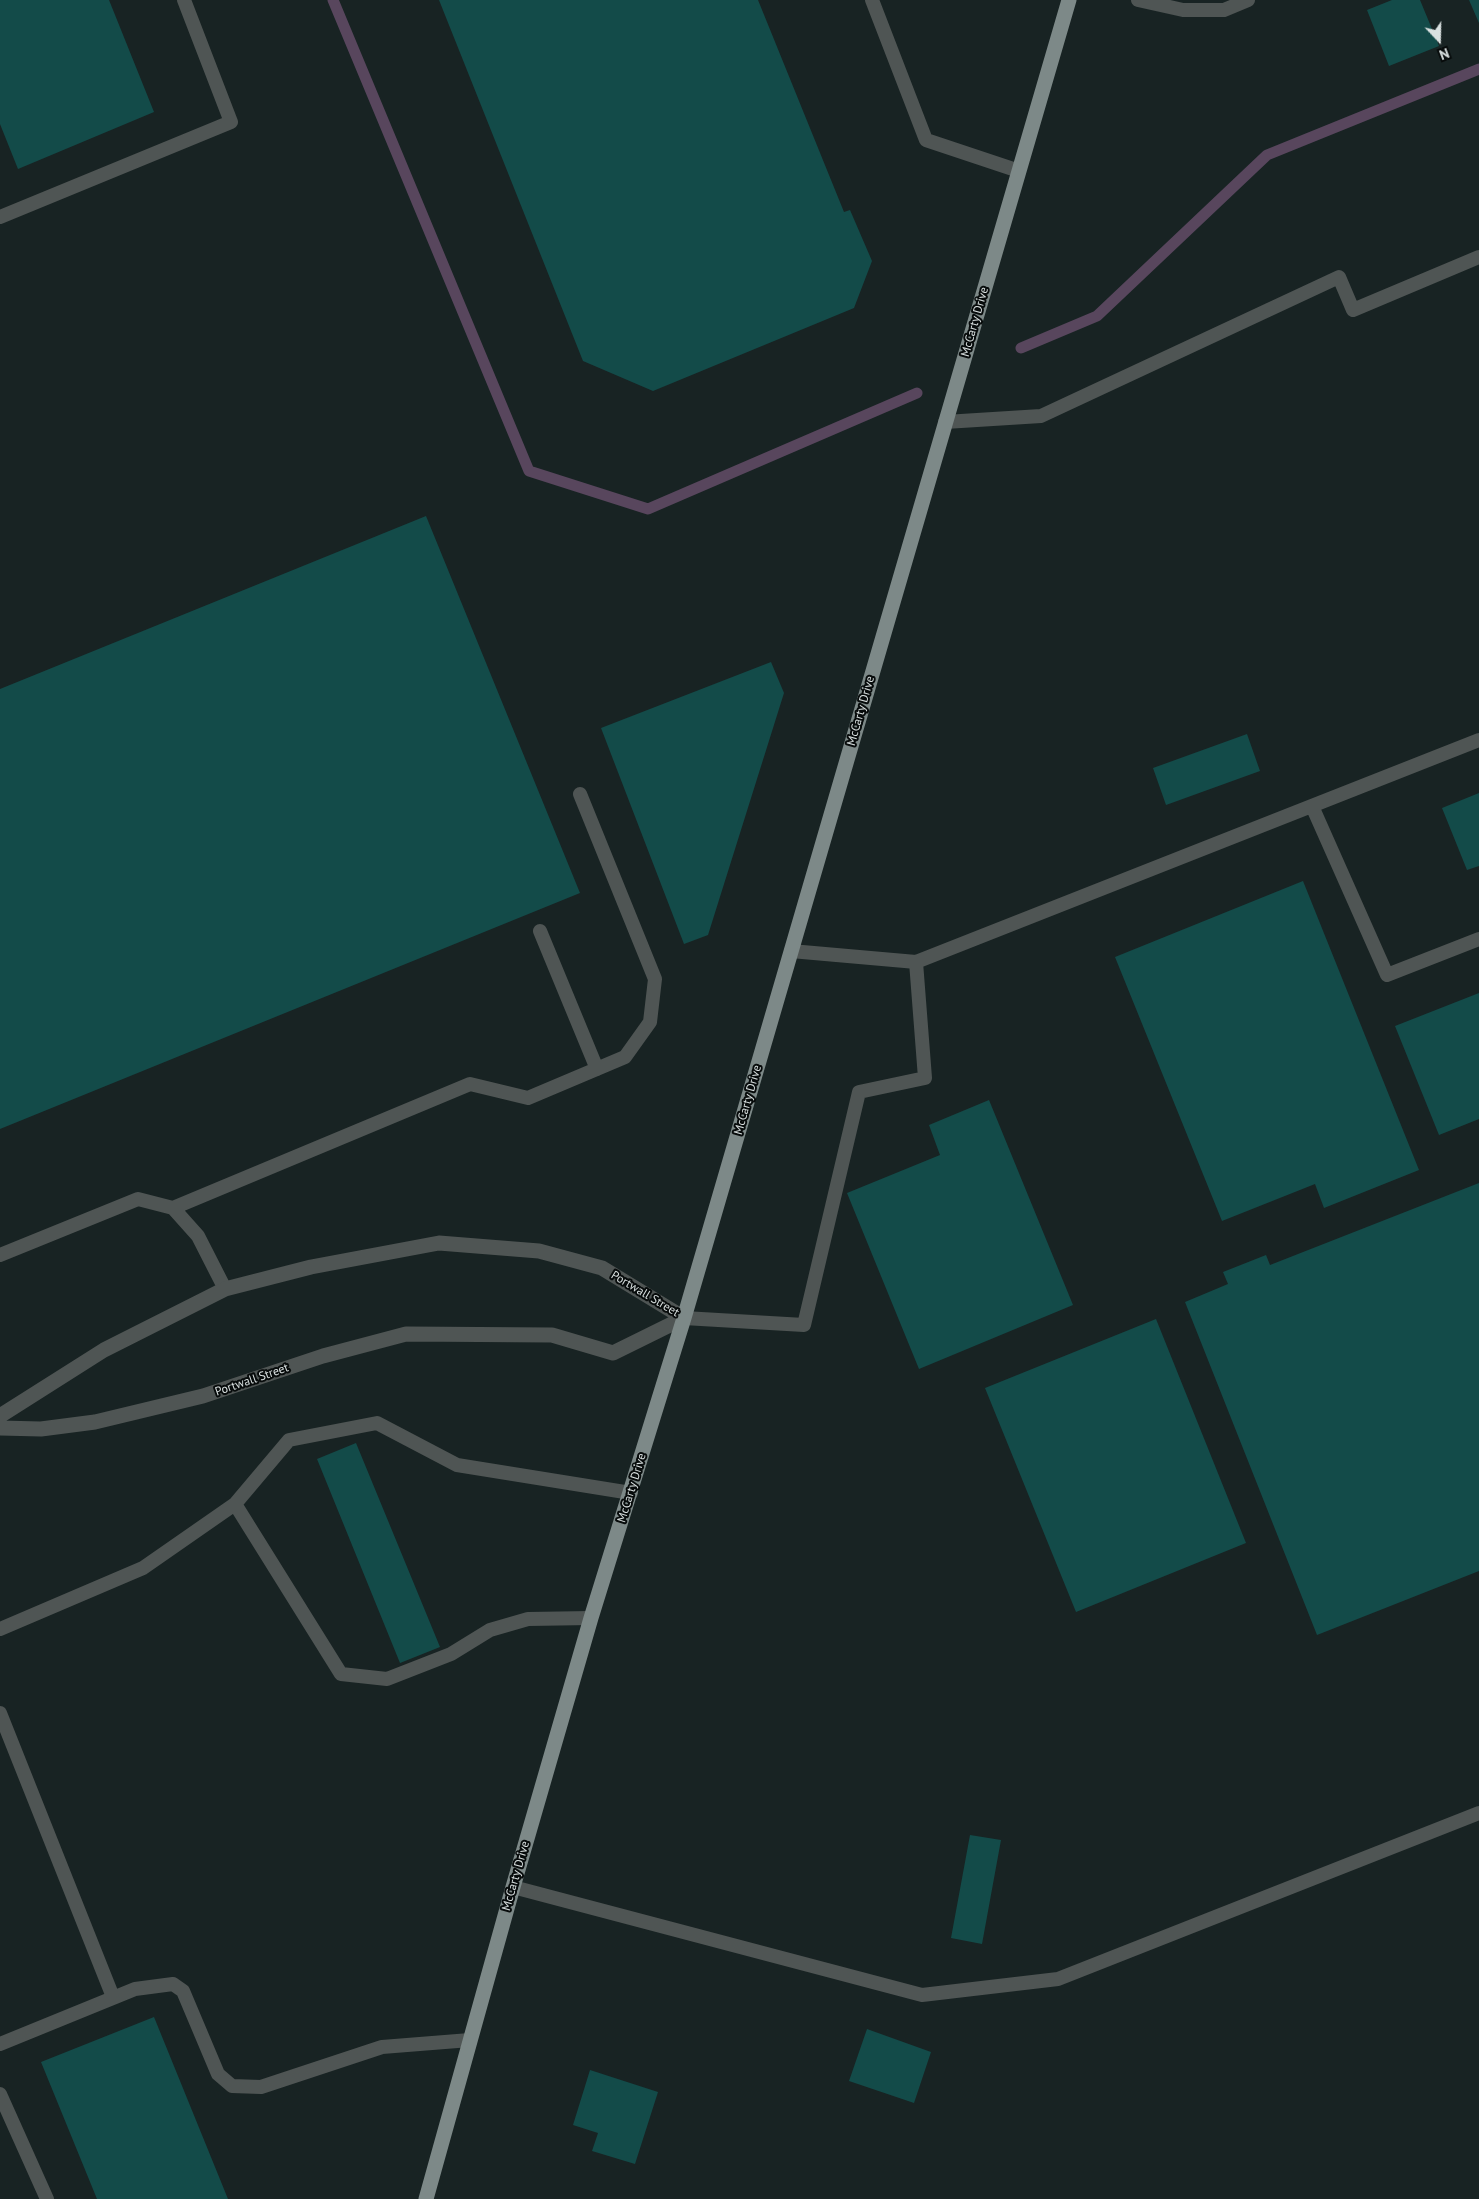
<!DOCTYPE html>
<style>
body{margin:0}
#map{position:relative;width:1479px;height:2199px;overflow:hidden;background:#182323;font-family:"PT Sans",sans-serif}
canvas{display:block}
.north{position:absolute;left:1414px;top:15px;width:50px;height:50px;-webkit-text-stroke:4px #070b0b;paint-order:stroke;rotate:159deg;font-size:14px;font-weight:700;line-height:20px;text-align:center;color:#dae1e1}
.north::after{content:'';display:block;margin:auto;width:18px;height:22px;background:#dae1e1;clip-path:polygon(50% 0,100% 100%,50% 72%,0 100%)}
</style>
<div id="map">
<canvas width="1479" height="2199"></canvas>
<div class="north">N</div>
</div>
<script>
const ctx = document.querySelector('canvas').getContext('2d');
ctx.lineJoin = 'round';
function poly(rows) {
  const path = new Path2D();
  for (const r of rows) {
    path.moveTo(r[0], r[1]);
    for (let i = 2; i < r.length; i += 2) path.lineTo(r[i], r[i + 1]);
  }
  return path;
}
function stroke(path, color, width, dash) {
  ctx.strokeStyle = color;
  ctx.lineWidth = width;
  ctx.lineCap = dash ? 'butt' : 'round';
  ctx.setLineDash(dash || []);
  ctx.stroke(path);
}
function fillPath(path, color) {
  ctx.fillStyle = color;
  ctx.fill(path, 'evenodd');
}
function drawText(font, color, halo, rows, align = 'center') {
  ctx.font = font + ' "PT Sans",sans-serif';
  ctx.lineWidth = 4;
  ctx.setLineDash([]);
  ctx.textBaseline = 'middle';
  ctx.strokeStyle = halo;
  ctx.fillStyle = color;
  for (const [text, x, y, turn = 0] of rows) {
    ctx.save();
    ctx.translate(x, y);
    ctx.rotate((+turn || 0) * Math.PI / 180);
    ctx.textAlign = isNaN(turn) ? turn : align;
    if (halo) ctx.strokeText(text, 0, 0);
    ctx.fillText(text, 0, 0);
    ctx.restore();
  }
}
stroke(poly([
 [333,0,529,471,648,509,917,393],
 [1021,348,1097,316,1267,155,1479,69]
]), '#58465d', 11);
fillPath(poly([
 [0,0,109,0,154,112,18,169,0,124],
 [439,0,758,0,844,212,850,210,872,261,854,308,653,391,583,361],
 [1392,0,1420,0,1439,46,1389,66,1367,10],
 [1469,0,1479,0,1479,23],
 [426,516,580,893,0,1129,0,689],
 [771,662,784,693,708,935,684,944,601,728],
 [1247,734,1260,771,1166,805,1153,768],
 [1479,793,1479,866,1467,870,1442,808],
 [1303,881,1419,1170,1324,1208,1315,1184,1222,1221,1115,957],
 [1479,993,1479,1119,1439,1135,1395,1026],
 [989,1100,1073,1305,919,1369,847,1193,940,1155,929,1125],
 [1479,1183,1479,1571,1317,1635,1185,1302,1228,1284,1223,1272,1266,1255,1270,1265],
 [1156,1319,1246,1543,1076,1612,985,1388],
 [356,1443,440,1647,400,1663,317,1459],
 [970,1835,1001,1840,982,1944,951,1938],
 [154,2017,228,2199,97,2199,41,2062],
 [867,2029,931,2052,914,2103,849,2081],
 [590,2070,658,2092,635,2164,592,2151,598,2133,573,2125]
]), '#134b49');
stroke(poly([
 [872,0,926,140,1019,171],
 [1138,0,1183,10,1224,10,1248,0],
 [0,217,231,122,184,0],
 [945,422,1041,416,1339,277,1353,310,1479,257],
 [1312,806,1387,975,1479,939],
 [540,931,597,1069],
 [791,951,916,962,1479,740],
 [173,1208,470,1084,528,1098,625,1057,650,1022,655,979,580,794],
 [0,1255,138,1199,173,1208,198,1236,225,1289],
 [684,1318,804,1325,859,1092,925,1078,916,962],
 [235,1504,341,1674,387,1679,451,1654,490,1630,528,1619,591,1618],
 [0,1629,143,1568,235,1504,289,1440,377,1423,457,1465,631,1493],
 [0,1713,113,1997],
 [513,1887,922,1995,1058,1979,1479,1813],
 [0,2044,135,1989,173,1984,183,1991,218,2074,232,2086,261,2087,382,2047,470,2040],
 [0,2094,47,2199]
]), '#4f5554', 14);
stroke(poly([
 [0,1416,104,1350,225,1289,311,1267,439,1243,539,1251,602,1268,684,1318],
 [0,1428,41,1429,95,1422,203,1396,323,1356,406,1334,552,1335,613,1353,684,1318]
]), '#4f5554', 15);
stroke(poly([
 [426,2199,513,1887,591,1618,684,1318,1069,0]
]), '#7d8988', 15);
drawText('12px', '#dae1e1', '#070b0b', [
 ["McCarty Drive",975,322,-74],
 ["McCarty Drive",861,711,-74],
 ["McCarty Drive",748,1100,-74],
 ["Portwall Street",645,1294,31],
 ["Portwall Street",252,1380,-19],
 ["McCarty Drive",632,1488,-73],
 ["McCarty Drive",516,1876,-74]
]);
</script>
